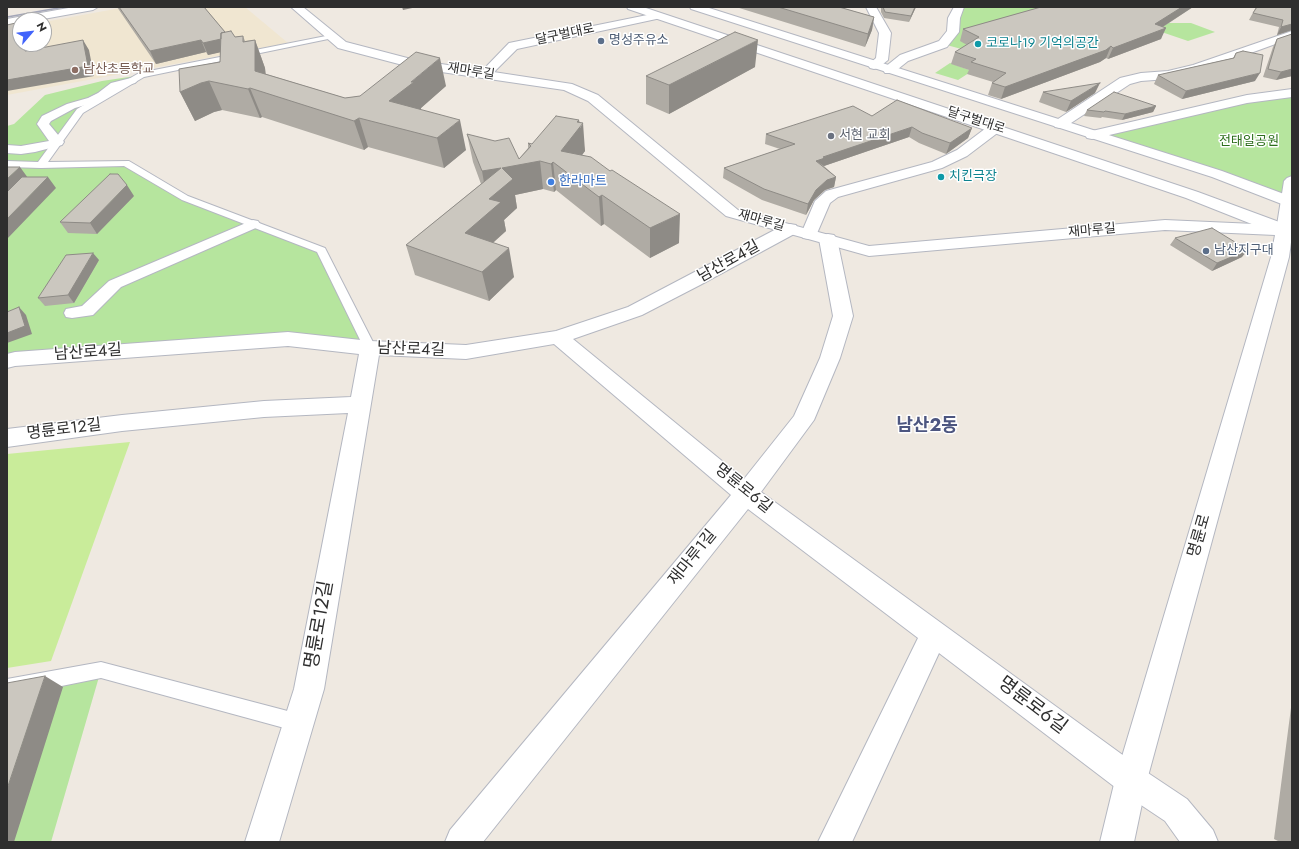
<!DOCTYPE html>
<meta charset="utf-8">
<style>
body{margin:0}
#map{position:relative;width:1299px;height:849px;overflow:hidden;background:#efe9e1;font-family:Jost,sans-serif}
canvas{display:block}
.frame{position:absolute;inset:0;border:8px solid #2e2e2e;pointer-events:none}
.north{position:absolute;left:12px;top:12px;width:40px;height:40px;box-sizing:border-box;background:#fff;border:1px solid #ababab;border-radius:50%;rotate:62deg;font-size:11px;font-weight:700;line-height:16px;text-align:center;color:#2e2e2e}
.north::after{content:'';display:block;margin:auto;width:14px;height:18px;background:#4264fb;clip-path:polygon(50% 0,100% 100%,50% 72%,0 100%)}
</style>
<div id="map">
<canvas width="1299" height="849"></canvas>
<div class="frame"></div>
<div class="north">N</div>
</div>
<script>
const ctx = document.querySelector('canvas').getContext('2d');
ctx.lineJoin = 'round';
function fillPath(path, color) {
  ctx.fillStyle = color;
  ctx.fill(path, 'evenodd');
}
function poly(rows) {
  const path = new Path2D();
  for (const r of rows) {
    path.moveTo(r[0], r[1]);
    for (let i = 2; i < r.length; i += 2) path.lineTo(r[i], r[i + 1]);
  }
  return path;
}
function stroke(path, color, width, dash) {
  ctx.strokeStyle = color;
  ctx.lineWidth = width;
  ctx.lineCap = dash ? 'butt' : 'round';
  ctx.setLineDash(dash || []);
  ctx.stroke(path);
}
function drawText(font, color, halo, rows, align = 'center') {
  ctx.font = font + ' Jost,"Noto Sans KR",sans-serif';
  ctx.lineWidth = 3;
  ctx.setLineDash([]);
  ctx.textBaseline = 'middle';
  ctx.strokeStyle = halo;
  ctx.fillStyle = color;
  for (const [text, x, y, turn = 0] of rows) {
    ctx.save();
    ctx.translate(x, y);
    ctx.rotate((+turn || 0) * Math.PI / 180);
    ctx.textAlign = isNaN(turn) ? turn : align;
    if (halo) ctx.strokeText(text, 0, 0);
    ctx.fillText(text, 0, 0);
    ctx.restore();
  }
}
fillPath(poly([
 [126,7,245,7,288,43,7,95,7,28,20,44,44,44,44,22]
]), '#f0e6d1');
fillPath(poly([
 [961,7,1110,7,1168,23,1191,23,1215,32,1188,41,1141,25,1031,68,943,44],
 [950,63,972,71,958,80,935,73],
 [142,75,80,111,44,162,126,163,185,198,321,250,370,348,288,339,7,361,7,126,14,124,45,95,102,81],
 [1292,93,1292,182,1288,201,1092,135],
 [101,670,51,842,7,842,7,688]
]), '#b6e59e');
fillPath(poly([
 [130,442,51,661,7,668,7,454]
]), '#c9ec9a');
const service = poly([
 [331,35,333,36,333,38,144,77,83,113,48,162,129,161,188,196,325,248,376,348,374,351,370,352,366,351,364,348,317,252,182,200,124,166,41,168,7,167,7,161,38,162,77,109,139,73,331,35],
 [101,662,299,714,305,717,308,723,305,729,299,732,101,678,7,697,7,679,101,662]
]);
const pedestrian = poly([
 [131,78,137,81,135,83,119,87,106,97,96,102,75,108,51,121,49,124,64,142,62,145,35,152,21,154,7,153,7,145,21,146,49,141,37,124,42,116,67,104,88,98,98,93,111,83,131,78],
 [253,220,258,221,260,224,258,227,121,287,93,315,72,318,66,317,64,313,66,309,82,306,109,281,253,220]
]);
const minor = poly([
 [866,7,876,7,891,33,888,60,878,68,874,69,870,68,868,65,876,58,879,33,866,7],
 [954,7,964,7,960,18,959,32,947,47,908,61,893,73,885,73,883,70,885,67,900,55,939,41,947,31,948,18,954,7],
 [657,13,661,14,663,16,661,18,517,49,489,77,485,78,481,77,479,74,509,43,657,13],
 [1292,31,1292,38,1201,71,1168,79,1141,81,1130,84,1065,127,1060,128,1055,127,1053,124,1055,121,1120,78,1141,73,1168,71,1193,65,1292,31],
 [995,124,1000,125,1002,128,1000,131,967,156,942,168,838,197,830,203,815,238,809,239,803,238,801,234,815,201,826,191,932,162,957,150,990,125,995,124],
 [790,224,796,225,798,229,796,233,700,285,642,315,573,339,744,479,794,416,820,358,833,316,819,239,822,235,828,234,834,235,837,239,853,316,840,358,814,420,761,492,1142,769,1187,799,1213,830,1218,842,1180,842,1165,821,1120,791,939,653,852,842,818,842,918,638,748,509,483,842,445,842,450,830,731,495,554,344,466,359,379,355,324,689,279,842,245,842,294,689,348,413,264,417,122,431,7,447,7,429,122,415,264,401,351,397,359,354,288,346,15,366,7,368,7,354,15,352,288,332,370,341,466,345,556,331,628,307,784,225,790,224]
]);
const tertiary = poly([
 [291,7,303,7,346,42,415,60,572,84,598,95,738,210,869,246,1165,220,1277,225,1284,181,1287,178,1292,176,1292,235,1289,257,1147,780,1134,842,1100,842,1115,780,1271,257,1275,235,1165,230,869,256,726,216,588,101,564,90,414,68,338,48,291,7],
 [1292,89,1292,97,1247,103,1092,139,1087,138,1085,135,1087,132,1092,131,1247,95,1292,89]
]);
const secondary = poly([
 [74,7,98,7,93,10,38,20,20,20,20,23,7,25,7,19,74,7],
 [627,7,643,7,1198,192,1290,226,1292,228,1292,240,1186,198,628,9,627,7],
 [690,7,706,7,1222,171,1292,197,1292,208,1212,177,691,9,690,7]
]);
stroke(service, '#b4b7c1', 2);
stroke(pedestrian, '#b4b7c1', 2);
stroke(minor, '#b4b7c1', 2);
stroke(tertiary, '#b4b7c1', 2);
stroke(secondary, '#b4b7c1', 2);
fillPath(service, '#fff');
fillPath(pedestrian, '#fff');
fillPath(minor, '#fff');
fillPath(tertiary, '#fff');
fillPath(secondary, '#fff');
stroke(poly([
 [7,17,64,7]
]), '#a3a6b8', 1.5);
fillPath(poly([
 [117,7,204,7,225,32,235,37,243,36,245,41,255,40,265,68,266,74,345,98,446,86,421,108,421,110,466,150,444,168,368,147,364,150,262,117,260,118,222,110,214,112,195,121,180,92,220,62,220,52,208,55,206,52,156,64],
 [736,7,839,7,874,17,872,30,865,47],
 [881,7,916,7,909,22,884,18,881,12],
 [1041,7,1193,7,1163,27,1161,39,1108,59,1106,58,1100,62,1001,99,988,95,992,83,993,82,967,74,969,70,951,64,955,52,967,45,960,41,963,29],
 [1256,7,1292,7,1292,30,1277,35,1279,27,1249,20],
 [1292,34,1292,76,1276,80,1263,77,1273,47,1277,39],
 [1236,53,1255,81,1182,99,1154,84,1158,75,1233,58],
 [755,67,669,114,646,104,646,76],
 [1043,92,1095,93,1066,112,1039,102],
 [1156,106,1153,112,1122,120,1102,117,1101,118,1084,116,1087,110],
 [872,116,972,128,968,138,946,154,919,143,909,137,824,166,836,177,834,187,825,190,814,200,806,215,762,200,723,178,724,168,780,149,765,144,766,134],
 [579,120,585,151,582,155,610,171,679,243,650,258,604,224,601,226,556,190,554,192,543,189,515,195,517,208,504,220,506,231,493,243,514,277,489,301,415,275,406,245,481,184,473,162,467,134,519,159,528,148,528,143,532,144],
 [134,196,97,234,68,233,60,222],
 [1175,238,1242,257,1212,271,1170,245],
 [99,260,74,303,45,306,38,298],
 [1292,700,1292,842,1280,842,1274,839]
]), '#afaba4');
fillPath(poly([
 [402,7,417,7,403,10],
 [915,7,916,7,909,22,911,16],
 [1182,7,1193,7,1153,33,1166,28,1161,39,1108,59,1113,48,1155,24],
 [874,17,872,30,865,47,868,34],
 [1292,24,1292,30,1277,35,1281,27],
 [228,37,231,50,208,55,203,43],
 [83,40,89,50,94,76,7,91,7,80],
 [201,40,206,52,156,64,150,51],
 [255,40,265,68,266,93,255,71],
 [758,40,755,67,669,114,669,85],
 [25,44,30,44,31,61,25,51],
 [1111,46,1106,58,1100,62,1001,99,1005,87],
 [440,58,446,86,421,108,421,111,389,101,411,82],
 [1292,69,1292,76,1276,80,1281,72],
 [1260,73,1255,81,1182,99,1186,91],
 [209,81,222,110,214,112,195,121,180,92,201,83],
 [1100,83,1095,93,1066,112,1071,101],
 [250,88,262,117,260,118,248,89],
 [1156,106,1153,112,1122,120,1125,114],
 [359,118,368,147,364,150,354,121],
 [460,120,466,150,444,168,437,138],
 [579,120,580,128,583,123,585,151,568,174,561,151],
 [912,127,909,137,824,166,816,161,823,157],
 [972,128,968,138,946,154,950,143],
 [540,161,543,189,515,195,517,208,504,220,506,231,471,262,465,233,487,200,482,171],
 [553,162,556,190,554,192,551,164],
 [20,167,28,178,7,197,7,179],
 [48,177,56,188,7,239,7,219],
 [836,177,834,187,825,190,814,200,806,215,808,204,816,190,827,180],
 [127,185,134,196,97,234,90,223],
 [602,195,604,224,601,226,599,197],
 [680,214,679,243,650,258,650,228],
 [509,248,514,277,489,301,482,272],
 [1248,250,1242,257,1212,271,1217,263],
 [93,253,99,260,74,303,68,295],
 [19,307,26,315,32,334,7,343,7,333],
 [45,676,63,687,14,842,7,842,7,789]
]), '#8e8b86');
const building = poly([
 [119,7,204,7,225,32,221,33,221,39,203,43,201,40,150,51,119,7],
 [778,7,839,7,874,17,868,34,778,7],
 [883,7,915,7,911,16,885,12,883,7],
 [1041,7,1182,7,1155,24,1166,28,1113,48,1111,46,1106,50,1005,87,992,83,1006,73,971,62,976,59,955,52,979,37,963,29,1041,7],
 [1257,7,1292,7,1292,24,1281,27,1283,20,1253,13,1257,7],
 [20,22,20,44,25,44,25,51,83,40,88,66,7,80,7,25,20,22],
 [231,31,235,37,243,36,243,42,255,40,255,71,345,98,360,96,416,52,440,58,411,82,414,82,389,101,460,120,437,138,359,118,354,121,250,88,248,89,209,81,201,83,180,92,179,69,220,62,221,33,231,31],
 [735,32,758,40,669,85,646,76,735,32],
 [1292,34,1292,69,1281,72,1268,69,1277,39,1292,34],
 [1243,51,1263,55,1260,73,1186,91,1158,75,1234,58,1236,53,1243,51],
 [1100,83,1071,101,1043,92,1100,83],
 [1114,92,1156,106,1125,114,1105,111,1104,112,1087,110,1114,92],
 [897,100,972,128,950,143,922,133,912,127,823,157,825,158,816,161,836,177,827,180,816,190,808,204,764,189,724,168,795,144,766,134,853,106,872,116,897,100],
 [556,116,579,120,577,122,583,123,561,151,591,157,610,171,612,170,680,214,650,228,602,195,599,197,553,162,551,164,540,161,502,168,513,179,489,199,501,202,465,233,509,248,482,272,406,245,501,168,482,171,467,134,495,141,509,138,519,159,531,146,528,143,532,144,556,116],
 [7,167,20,167,7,179,7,167],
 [110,174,118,174,127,185,90,223,60,222,110,174],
 [22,177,48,177,7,219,7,192,22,177],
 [1212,228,1248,250,1217,263,1175,238,1212,228],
 [93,253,68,295,38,298,66,255,93,253],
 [19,307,25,326,7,333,7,312,19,307],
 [45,676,7,789,7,683,45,676]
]);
fillPath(building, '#cbc7bf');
stroke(building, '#8e8b86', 1);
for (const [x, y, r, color] of [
 [601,41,4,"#5c6f8a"],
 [978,44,4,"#0f9aa8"],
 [75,70,4,"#8d6e63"],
 [831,136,4,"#6b7280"],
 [941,177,4,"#0f9aa8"],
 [551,182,4,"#3f7fe0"],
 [1206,251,4,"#5c6f8a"]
]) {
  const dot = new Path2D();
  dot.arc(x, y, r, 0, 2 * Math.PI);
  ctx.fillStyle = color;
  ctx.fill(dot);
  stroke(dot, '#fff', 1.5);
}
drawText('13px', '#2e2e2e', '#fff', [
 ["달구벌대로",565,35,-12],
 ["재마루길",471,72,9],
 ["달구벌대로",976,121,18],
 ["재마루길",761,221,16],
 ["재마루길",1092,231,-5]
]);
drawText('13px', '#4e5e75', '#fff', [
 ["명성주유소",609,41],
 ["남산지구대",1214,251]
], 'left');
drawText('13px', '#0d838f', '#fff', [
 ["코로나19 기억의공간",986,44],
 ["치킨극장",949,177]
], 'left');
drawText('13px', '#785e54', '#fff', [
 ["남산초등학교",83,70]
], 'left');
drawText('13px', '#5b616d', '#fff', [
 ["서현 교회",839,136]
], 'left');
drawText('13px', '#2c6e1b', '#fff', [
 ["전태일공원",1249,142]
]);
drawText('13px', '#366cbe', '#fff', [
 ["한라마트",559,182]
], 'left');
drawText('16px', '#2e2e2e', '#fff', [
 ["남산로4길",729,262,-29],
 ["남산로4길",411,350,2],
 ["남산로4길",88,353,-4],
 ["명륜로12길",64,430,-7],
 ["명륜로6길",743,489,39],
 ["명륜로",1200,536,-74],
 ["재마루1길",693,558,-51]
]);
drawText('bold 18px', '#4d5680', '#fff', [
 ["남산2동",927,427]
]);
drawText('19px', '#2e2e2e', '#fff', [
 ["명륜로12길",320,625,-80],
 ["명륜로6길",1032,706,37]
]);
</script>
